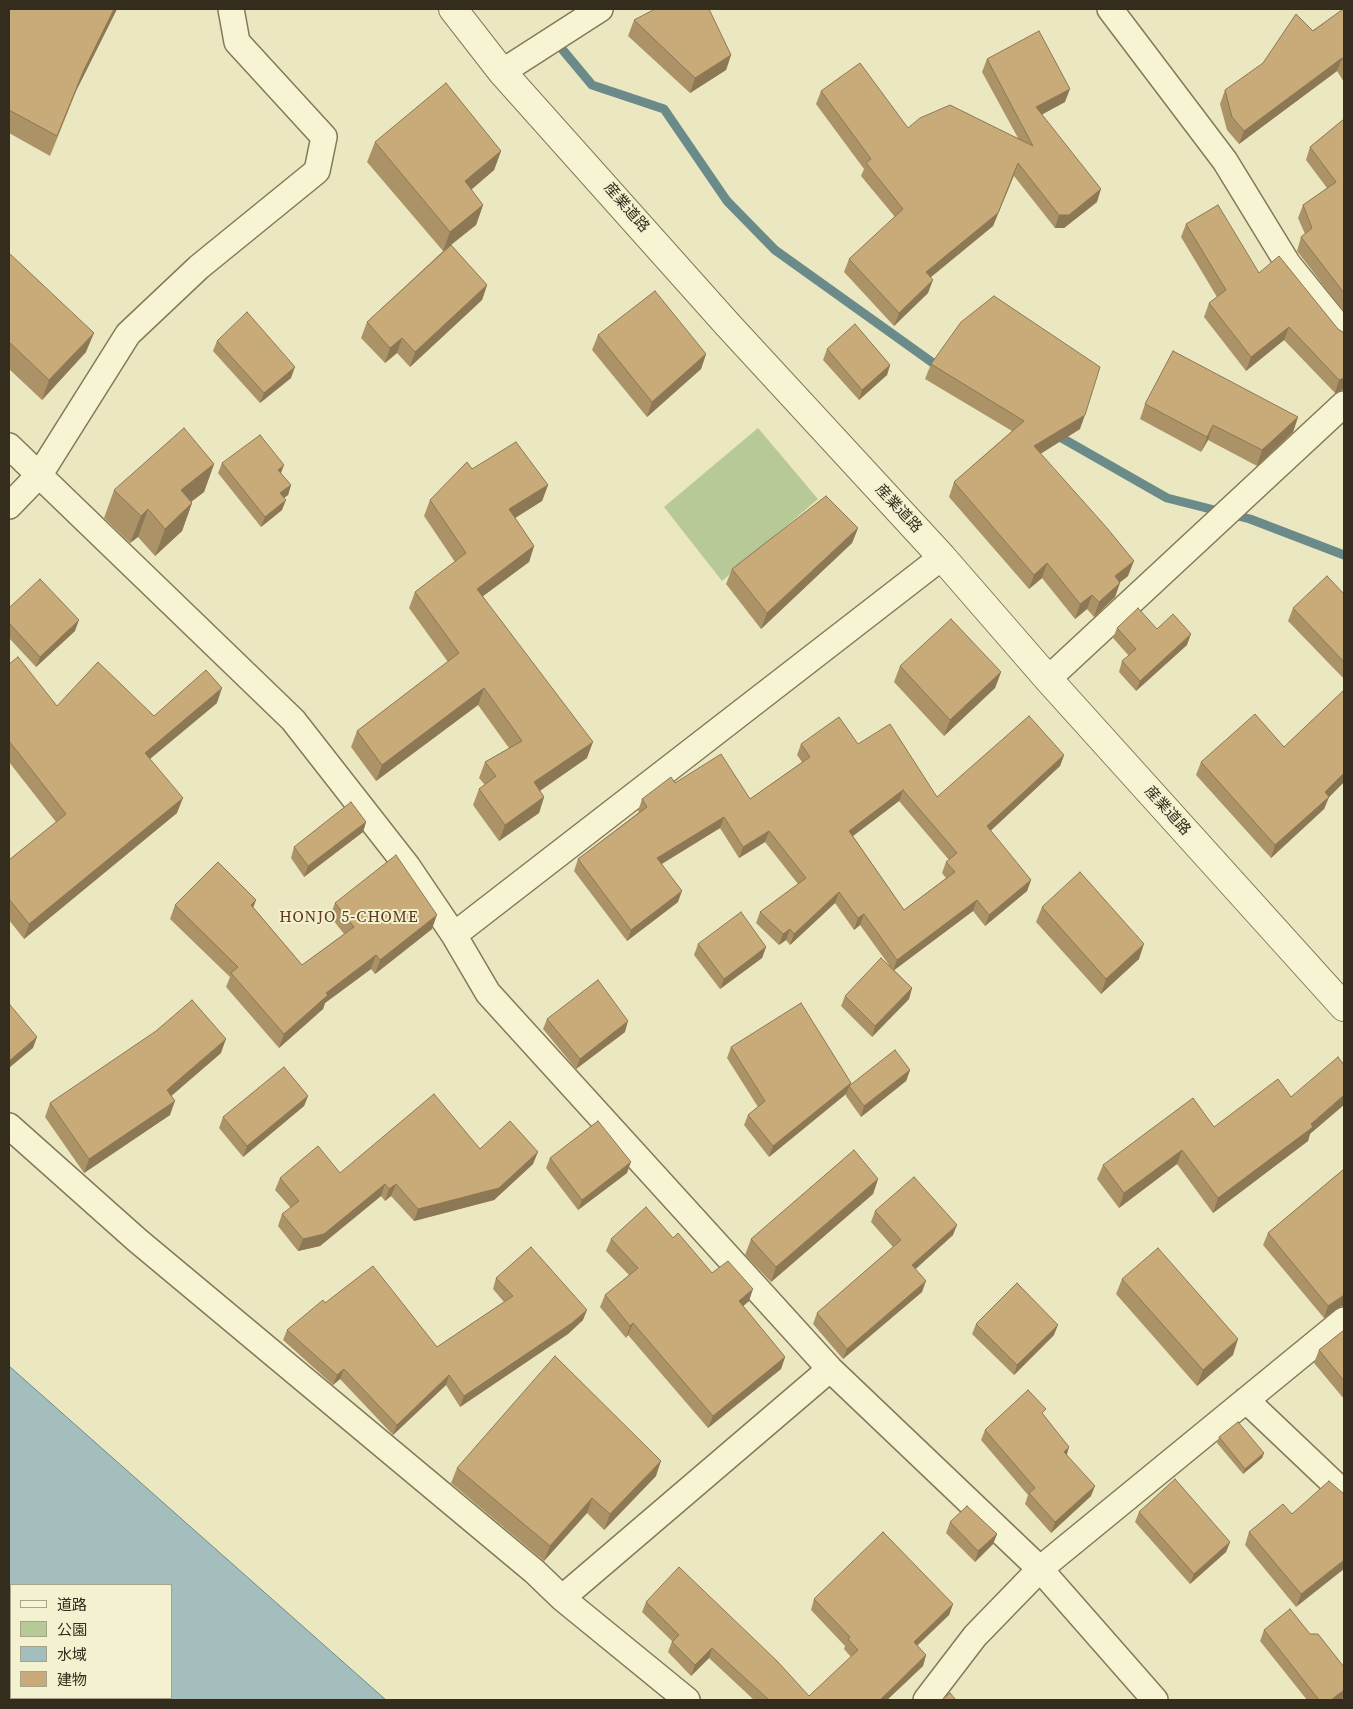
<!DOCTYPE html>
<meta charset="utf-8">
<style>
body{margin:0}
#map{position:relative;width:1353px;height:1709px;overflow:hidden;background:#ebe8c1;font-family:"Source Serif 4","Noto Sans JP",serif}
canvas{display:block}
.frame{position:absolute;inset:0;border:10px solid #342d1d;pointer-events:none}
.legend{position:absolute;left:10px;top:1584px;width:162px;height:115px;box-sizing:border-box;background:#f3f1d0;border:1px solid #a7a388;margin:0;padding:6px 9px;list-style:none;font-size:15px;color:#342d1d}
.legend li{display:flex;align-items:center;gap:10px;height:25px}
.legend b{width:25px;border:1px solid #a7a388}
</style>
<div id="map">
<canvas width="1353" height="1709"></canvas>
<div class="frame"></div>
<ul class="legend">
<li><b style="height:6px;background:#f7f4d3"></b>道路</li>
<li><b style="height:14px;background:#b7c996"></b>公園</li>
<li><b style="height:14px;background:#a3bebc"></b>水域</li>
<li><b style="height:14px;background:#c8ab78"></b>建物</li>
</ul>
</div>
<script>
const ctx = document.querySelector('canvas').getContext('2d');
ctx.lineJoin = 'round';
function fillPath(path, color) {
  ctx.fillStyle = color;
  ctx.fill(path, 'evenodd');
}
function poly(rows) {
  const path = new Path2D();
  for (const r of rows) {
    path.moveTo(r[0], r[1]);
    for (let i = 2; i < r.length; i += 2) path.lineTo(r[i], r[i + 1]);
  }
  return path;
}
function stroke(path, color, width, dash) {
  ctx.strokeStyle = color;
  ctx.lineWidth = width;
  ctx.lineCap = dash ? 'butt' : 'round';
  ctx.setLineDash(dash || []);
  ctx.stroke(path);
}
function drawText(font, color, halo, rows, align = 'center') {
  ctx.font = font + ' "Source Serif 4","Noto Sans JP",serif';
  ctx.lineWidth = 4;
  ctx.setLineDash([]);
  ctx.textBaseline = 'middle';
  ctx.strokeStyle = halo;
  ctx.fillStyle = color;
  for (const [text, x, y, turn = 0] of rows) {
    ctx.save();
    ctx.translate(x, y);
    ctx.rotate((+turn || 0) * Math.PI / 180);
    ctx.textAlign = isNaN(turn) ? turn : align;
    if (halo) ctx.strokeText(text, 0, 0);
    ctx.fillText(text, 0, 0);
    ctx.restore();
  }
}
fillPath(poly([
 [758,428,818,499,722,581,664,507]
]), '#b7c996');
const water = poly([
 [9,1366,386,1700,38,1700,35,1698,171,1698,171,1585,11,1585,11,1678,9,1676,9,1366]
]);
fillPath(water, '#a3bebc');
stroke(water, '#6b8b8a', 1);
stroke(poly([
 [562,49,592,85,664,109,727,201,775,250,940,368],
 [1053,433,1167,498,1250,519,1344,555]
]), '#6b8b8a', 9);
const minor = poly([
 [1110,9,1225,161,1288,264,1344,333],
 [502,72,600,9],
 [9,446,293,720,408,867,454,935,488,993,830,1369,1040,1569,1155,1700],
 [9,506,40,474,128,334,199,267,317,171,324,137,237,42,231,9],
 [1048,679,1344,404],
 [454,935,942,557],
 [9,1126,137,1240,535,1572,562,1598,687,1700],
 [1246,1400,1344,1493],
 [562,1598,830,1369],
 [926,1700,975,1636,1040,1569,1344,1320]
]);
const tertiary = poly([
 [453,9,502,72,728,325,942,557,1048,679,1344,1007]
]);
stroke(minor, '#847959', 28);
stroke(tertiary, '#847959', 30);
stroke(minor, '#f7f4d3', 25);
stroke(tertiary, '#f7f4d3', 28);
fillPath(poly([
 [9,9,117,9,76,91,50,156,9,133],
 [1344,9,1344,82,1337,71,1239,144,1227,130,1220,104,1225,90],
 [634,20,731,55,726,70,690,93,628,36],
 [987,59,1065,102,1042,114,1097,202,1064,228,1055,228,1014,176,993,226,930,278,928,293,894,326,844,272,849,259,895,217,861,176,864,169,816,104,821,91,908,128,1018,138,982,72],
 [1344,119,1344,312,1297,251,1301,237,1305,234,1298,218,1303,205,1327,188,1306,160,1310,147],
 [375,142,501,151,494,170,471,190,483,205,476,225,451,245,487,285,482,300,410,367,397,353,385,363,361,338,367,322,443,251,367,162],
 [1186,224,1259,273,1344,333,1344,388,1342,390,1335,393,1284,340,1246,371,1204,317,1209,303,1217,297,1181,237],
 [9,253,86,352,42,400,9,369],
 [598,335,706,354,701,369,647,417,592,350],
 [217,341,291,378,260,403,213,351],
 [827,349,890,365,887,375,859,400,823,360],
 [931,364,1080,429,1040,454,1128,576,1120,582,1115,597,1094,617,1087,609,1075,619,1042,578,1029,589,949,497,954,482,1012,431,925,379],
 [1145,404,1298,417,1293,432,1257,466,1208,440,1201,452,1140,419],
 [222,463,291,485,288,495,284,498,282,510,261,527,218,473],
 [214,464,204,492,191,502,192,503,182,531,155,556,138,537,130,543,104,518,114,490],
 [472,469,548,485,542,501,515,518,534,546,529,562,483,596,587,758,540,791,544,797,539,813,499,841,473,805,479,789,485,785,479,778,485,762,509,748,478,705,376,781,351,747,357,731,448,662,409,608,415,592,455,562,424,516,430,500],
 [858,528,852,543,761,629,726,584,732,569],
 [1344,594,1344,679,1288,621,1293,608],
 [9,608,75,631,36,667,9,638],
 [1117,628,1187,645,1136,691,1119,672,1122,661,1129,656,1113,638],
 [9,664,57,706,154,716,217,703,150,759,177,813,24,939,9,920,9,860,56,822,9,762],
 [900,666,1001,672,995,688,944,736,894,682],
 [1344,690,1344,782,1329,797,1324,809,1271,858,1196,775,1201,762,1284,747],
 [801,744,858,744,937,797,1064,755,1060,766,990,831,1031,880,1027,891,985,926,973,911,894,970,912,988,909,999,872,1037,841,1006,845,996,889,965,860,925,854,930,835,903,790,945,786,940,779,945,756,923,760,912,798,884,765,842,739,858,720,828,662,864,678,902,627,941,574,871,578,859,639,812,638,811,642,799,675,783,750,799,802,762,797,755],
 [899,801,949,860,946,862,942,873,946,878,904,910,853,836],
 [366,822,363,832,304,877,291,858,294,847],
 [335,903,432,929,375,974,371,969,325,1003,323,1009,279,1048,226,987,230,977,170,919,175,905,253,907,302,965,344,934,330,916],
 [1042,907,1139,959,1101,994,1036,922],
 [698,944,766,947,762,958,720,989,694,955],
 [547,1019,625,1032,576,1069,543,1029],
 [731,1047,851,1083,850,1085,910,1070,906,1081,861,1117,846,1096,846,1094,769,1157,744,1125,748,1115,758,1107,727,1058],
 [221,1053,171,1096,170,1115,84,1173,45,1117,50,1103],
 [308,1096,304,1106,243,1157,219,1128,223,1117],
 [1214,1127,1310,1134,1308,1141,1213,1213,1177,1164,1119,1208,1097,1179,1103,1165],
 [480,1149,533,1164,494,1200,414,1221,391,1196,385,1201,381,1196,320,1246,298,1251,278,1226,282,1214,291,1208,275,1190,280,1178,340,1173],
 [550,1158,627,1173,578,1210,546,1168],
 [1344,1169,1344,1306,1341,1306,1324,1318,1263,1245,1268,1233],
 [878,1179,873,1194,771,1282,745,1255,751,1239],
 [875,1211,953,1235,915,1269,922,1292,843,1359,813,1324,817,1313,893,1247,871,1222],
 [673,1238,712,1273,749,1301,743,1306,785,1357,781,1369,708,1428,628,1335,626,1338,600,1307,605,1295,629,1275,606,1251,611,1239],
 [496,1278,583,1320,568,1334,460,1407,446,1385,393,1435,340,1379,333,1385,283,1340,287,1330,325,1303,437,1347,504,1302,493,1289],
 [1122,1279,1233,1355,1197,1386,1116,1294],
 [976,1324,1054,1335,1014,1375,972,1334],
 [1344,1330,1344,1399,1314,1363,1319,1350],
 [1044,1415,1091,1496,1051,1533,1025,1504,1028,1495,981,1440,985,1430],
 [1219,1437,1264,1453,1262,1458,1243,1474,1217,1443],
 [457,1468,656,1476,604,1530,587,1513,544,1561,451,1483],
 [1344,1494,1296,1607,1245,1545,1249,1532,1292,1514],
 [1139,1512,1230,1542,1226,1552,1190,1584,1135,1522],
 [950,1522,997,1534,993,1544,975,1562,946,1533],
 [814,1599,953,1604,949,1615,917,1646,926,1655,923,1666,887,1700,754,1700,709,1658,691,1676,668,1652,672,1641,642,1612,646,1602,809,1696,851,1657,844,1649,845,1646,811,1610],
 [1264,1630,1310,1634,1344,1697,1341,1700,1307,1700,1260,1641]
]), '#ac9367');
fillPath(poly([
 [114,9,117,9,76,91,50,156,83,72],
 [731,55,726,70,690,93,695,78],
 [1342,58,1337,71,1239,144,1244,131],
 [1070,89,1065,102,1032,120,1036,107],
 [501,151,494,170,458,201,465,181],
 [1018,163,993,226,921,285,926,272],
 [1101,189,1097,202,1064,228,1055,228,1059,215],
 [483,205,476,225,443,251,450,232],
 [933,280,928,293,894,326,899,313],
 [487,285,482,300,410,367,415,352],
 [1289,327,1284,340,1246,371,1251,357],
 [94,333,86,352,42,400,49,380],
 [402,338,397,353,385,363,390,348],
 [706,354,701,369,647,417,652,402],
 [890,365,887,375,859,400,862,390],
 [295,367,291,378,260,403,264,393],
 [1344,378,1344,388,1342,390,1335,393,1339,380],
 [1085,415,1080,429,1029,461,1034,446],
 [1298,417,1293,432,1257,466,1262,450],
 [1213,425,1208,440,1201,452,1207,437],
 [214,464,204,492,171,517,181,490],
 [284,465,280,476,278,470],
 [291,485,288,495,276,503,280,493],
 [548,485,542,501,504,525,509,509],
 [286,500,282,510,261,527,265,517],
 [192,503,182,531,155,556,165,529],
 [148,509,138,537,130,543,141,516],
 [858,528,852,543,761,629,767,613],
 [534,546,529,562,471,605,477,589],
 [1134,561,1128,576,1109,591,1115,576],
 [1047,563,1042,578,1029,589,1034,575],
 [1120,583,1115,597,1094,617,1099,602],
 [1092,595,1087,609,1075,619,1080,604],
 [79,620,75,631,36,667,40,657],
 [1191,634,1187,645,1136,691,1140,681],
 [1001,672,995,688,944,736,950,720],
 [222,688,217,703,140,767,145,753],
 [484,688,478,705,376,781,382,765],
 [593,742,587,758,529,798,534,782],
 [1064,755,1060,766,983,838,987,826],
 [1344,773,1344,782,1329,797,1324,809,1271,858,1275,845,1325,792],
 [903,790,899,801,845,842,849,831],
 [544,797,539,813,499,841,505,825],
 [183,798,177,813,24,939,29,924],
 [724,817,720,828,653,869,657,858],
 [366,822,363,832,304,877,308,866],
 [769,831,765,842,739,858,743,847],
 [1031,880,1027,891,985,926,989,915],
 [682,891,678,902,627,941,631,930],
 [839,892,835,903,790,945,794,934],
 [256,900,251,914,251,905],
 [977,900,973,911,893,971,897,960],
 [864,914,860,925,854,930,858,918],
 [437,915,432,929,375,974,380,960],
 [790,929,786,940,779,945,783,934],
 [1144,944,1139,959,1101,994,1106,979],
 [766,947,762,958,720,989,724,979],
 [376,955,371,969,325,1003,323,1009,279,1048,284,1034,326,993],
 [912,988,909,999,872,1037,875,1026],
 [628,1021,625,1032,576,1069,580,1059],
 [37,1037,33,1048,9,1068,9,1061],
 [226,1039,221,1053,162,1104,167,1090],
 [910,1070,906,1081,861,1117,864,1106],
 [851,1083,846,1094,769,1157,773,1146],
 [1344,1095,1344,1105,1310,1134,1308,1141,1213,1213,1218,1198,1311,1124],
 [308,1096,304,1106,243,1157,247,1146],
 [175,1101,170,1115,84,1173,89,1159],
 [1182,1150,1177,1164,1119,1208,1124,1193],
 [538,1152,533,1164,494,1200,414,1221,418,1209],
 [631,1162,627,1173,578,1210,582,1200],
 [878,1179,873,1194,771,1282,776,1267],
 [385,1184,381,1196,320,1246,298,1251,303,1239],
 [396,1184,391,1196,385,1201,389,1189],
 [957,1225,953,1235,908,1276,912,1265],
 [926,1281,922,1292,843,1359,847,1349],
 [753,1289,749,1301,735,1313,739,1301],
 [1344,1295,1344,1306,1341,1306,1324,1318,1328,1306],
 [587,1310,583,1320,568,1334,460,1407,464,1396],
 [633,1323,628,1335,626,1338,630,1326],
 [1058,1325,1054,1335,1014,1375,1017,1365],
 [1238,1339,1233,1355,1197,1386,1203,1370],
 [785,1357,781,1369,708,1428,713,1416],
 [344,1369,340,1379,333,1385,337,1375],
 [449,1375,446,1385,393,1435,397,1425],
 [1069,1447,1066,1458,1064,1452],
 [1264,1453,1262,1458,1243,1474,1245,1469],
 [661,1461,656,1476,604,1530,610,1514],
 [1095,1486,1091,1496,1051,1533,1055,1522],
 [592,1498,587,1513,544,1561,550,1546],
 [997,1534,993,1544,975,1562,978,1551],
 [1230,1542,1226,1552,1190,1584,1194,1574],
 [1344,1560,1344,1569,1296,1607,1301,1594],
 [953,1604,949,1615,910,1652,914,1642],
 [712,1648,709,1658,691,1676,695,1665],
 [926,1655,923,1666,887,1700,880,1700],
 [1344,1690,1344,1697,1341,1700,1331,1700]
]), '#8c7854');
const building = poly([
 [9,9,114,9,83,72,57,136,9,110,9,9],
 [655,9,709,9,731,55,695,78,634,20,655,9],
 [1343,9,1344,9,1344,62,1342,58,1244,131,1232,117,1225,90,1263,63,1296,14,1313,31,1343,9],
 [1039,31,1070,89,1036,107,1101,189,1069,215,1059,215,1018,163,998,213,926,272,933,280,899,313,849,259,903,209,866,163,871,159,821,91,860,63,908,128,920,118,950,105,1033,146,987,59,1039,31],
 [446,83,501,151,465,181,483,205,450,232,375,142,446,83],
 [1344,119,1344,293,1301,237,1312,228,1303,205,1336,182,1310,147,1344,119],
 [1218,205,1259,273,1279,256,1338,329,1344,333,1344,378,1339,380,1289,327,1251,357,1209,303,1226,290,1186,224,1218,205],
 [451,245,487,285,415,352,402,338,390,348,367,322,451,245],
 [9,253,94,333,49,380,9,342,9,253],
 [655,291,706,354,652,402,598,335,655,291],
 [994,296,1100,367,1085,415,1034,446,1107,528,1134,561,1115,576,1120,583,1099,602,1092,595,1080,604,1047,563,1034,575,954,482,1024,421,931,364,961,322,994,296],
 [247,312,295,367,264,393,217,341,247,312],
 [855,324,890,365,862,390,827,349,855,324],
 [1173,351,1298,417,1262,450,1213,425,1207,437,1145,404,1173,351],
 [184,428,214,464,181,490,192,503,165,529,148,509,141,516,114,490,184,428],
 [260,435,284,465,278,470,291,485,280,493,286,500,265,517,222,463,260,435],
 [516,442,548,485,509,509,534,546,477,589,593,742,534,782,544,797,505,825,479,789,496,776,485,762,522,741,484,688,382,765,357,731,459,653,415,592,466,553,430,500,467,462,472,469,516,442],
 [826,496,858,528,767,613,732,569,826,496],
 [1327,576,1344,594,1344,662,1293,608,1327,576],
 [40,579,79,620,40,657,9,623,9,608,40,579],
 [1138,608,1157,629,1173,614,1191,634,1140,681,1122,661,1136,649,1117,628,1138,608],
 [951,619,1001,672,950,720,900,666,951,619],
 [18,657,57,706,98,662,154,716,206,670,222,688,145,753,183,798,29,924,9,899,9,860,66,814,9,741,9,664,18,657],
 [1344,690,1344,773,1325,792,1329,797,1275,845,1201,762,1255,714,1284,747,1344,690],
 [1029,716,1064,755,987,826,1031,880,989,915,977,900,897,960,864,914,858,918,839,892,794,934,790,929,783,934,760,912,806,878,769,831,743,847,724,817,657,858,682,891,631,930,578,859,647,807,642,799,671,777,675,783,721,754,750,799,810,757,801,744,839,717,858,744,890,724,937,797,1029,716],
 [903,790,957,853,946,862,955,872,904,910,849,831,903,790],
 [351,802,366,822,308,866,294,847,351,802],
 [396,855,437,915,380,960,376,955,326,993,328,995,284,1034,231,973,238,967,175,905,218,862,256,900,251,905,302,965,354,927,335,903,396,855],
 [1080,872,1144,944,1106,979,1042,907,1080,872],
 [741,912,766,947,724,979,698,944,741,912],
 [881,958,912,988,875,1026,845,996,881,958],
 [598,980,628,1021,580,1059,547,1019,598,980],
 [192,1000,226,1039,167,1090,175,1101,89,1159,50,1103,156,1031,192,1000],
 [801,1003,851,1083,773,1146,748,1115,765,1101,731,1047,801,1003],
 [10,1005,37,1037,9,1061,9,1006,10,1005],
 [895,1050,910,1070,864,1106,849,1086,895,1050],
 [1338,1057,1344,1065,1344,1095,1311,1124,1313,1127,1218,1198,1182,1150,1124,1193,1103,1165,1193,1098,1214,1127,1278,1079,1291,1097,1338,1057],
 [284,1067,308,1096,247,1146,223,1117,284,1067],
 [434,1094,480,1149,510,1121,538,1152,499,1188,418,1209,396,1184,389,1189,385,1184,324,1234,303,1239,282,1214,299,1201,280,1178,318,1146,340,1173,434,1094],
 [598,1121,631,1162,582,1200,550,1158,598,1121],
 [854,1150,878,1179,776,1267,751,1239,854,1150],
 [1344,1169,1344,1295,1328,1306,1268,1233,1344,1169],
 [914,1177,957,1225,912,1265,926,1281,847,1349,817,1313,901,1240,875,1211,914,1177],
 [646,1207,673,1238,678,1233,712,1273,728,1261,753,1289,739,1301,785,1357,713,1416,633,1323,630,1326,605,1295,638,1268,611,1239,646,1207],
 [531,1247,587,1310,572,1323,464,1396,449,1375,397,1425,344,1369,337,1375,287,1330,323,1300,325,1303,373,1266,437,1347,513,1296,496,1278,531,1247],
 [1158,1248,1238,1339,1203,1370,1122,1279,1158,1248],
 [1017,1283,1058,1325,1017,1365,976,1324,1017,1283],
 [1344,1330,1344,1381,1319,1350,1344,1330],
 [555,1356,661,1461,610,1514,592,1498,550,1546,457,1468,555,1356],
 [1028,1390,1046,1409,1042,1413,1069,1447,1064,1452,1095,1486,1055,1522,1029,1493,1035,1488,985,1430,1028,1390],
 [1238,1422,1264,1453,1245,1469,1219,1437,1238,1422],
 [1175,1479,1230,1542,1194,1574,1139,1512,1175,1479],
 [1329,1481,1344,1494,1344,1560,1301,1594,1249,1532,1283,1504,1292,1514,1329,1481],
 [967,1506,997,1534,978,1551,950,1522,967,1506],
 [883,1532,953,1604,914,1642,926,1655,880,1700,769,1700,712,1648,695,1665,672,1642,679,1635,646,1602,679,1567,778,1662,809,1696,858,1650,848,1639,850,1637,814,1599,883,1532],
 [1290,1609,1310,1634,1318,1634,1344,1667,1344,1690,1331,1700,1319,1700,1264,1630,1290,1609],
 [950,1693,956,1700,942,1700,950,1693]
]);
fillPath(building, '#c8ab78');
stroke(building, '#8c7854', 1);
drawText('15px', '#342d1d', '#f3f1d0', [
 ["産業道路",626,208,49],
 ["産業道路",898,509,47],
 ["産業道路",1167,811,48]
]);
ctx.letterSpacing = '1px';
drawText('16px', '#5e3a1f', '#f3f1d0', [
 ["HONJO 5-CHOME",349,918]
]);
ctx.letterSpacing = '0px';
</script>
